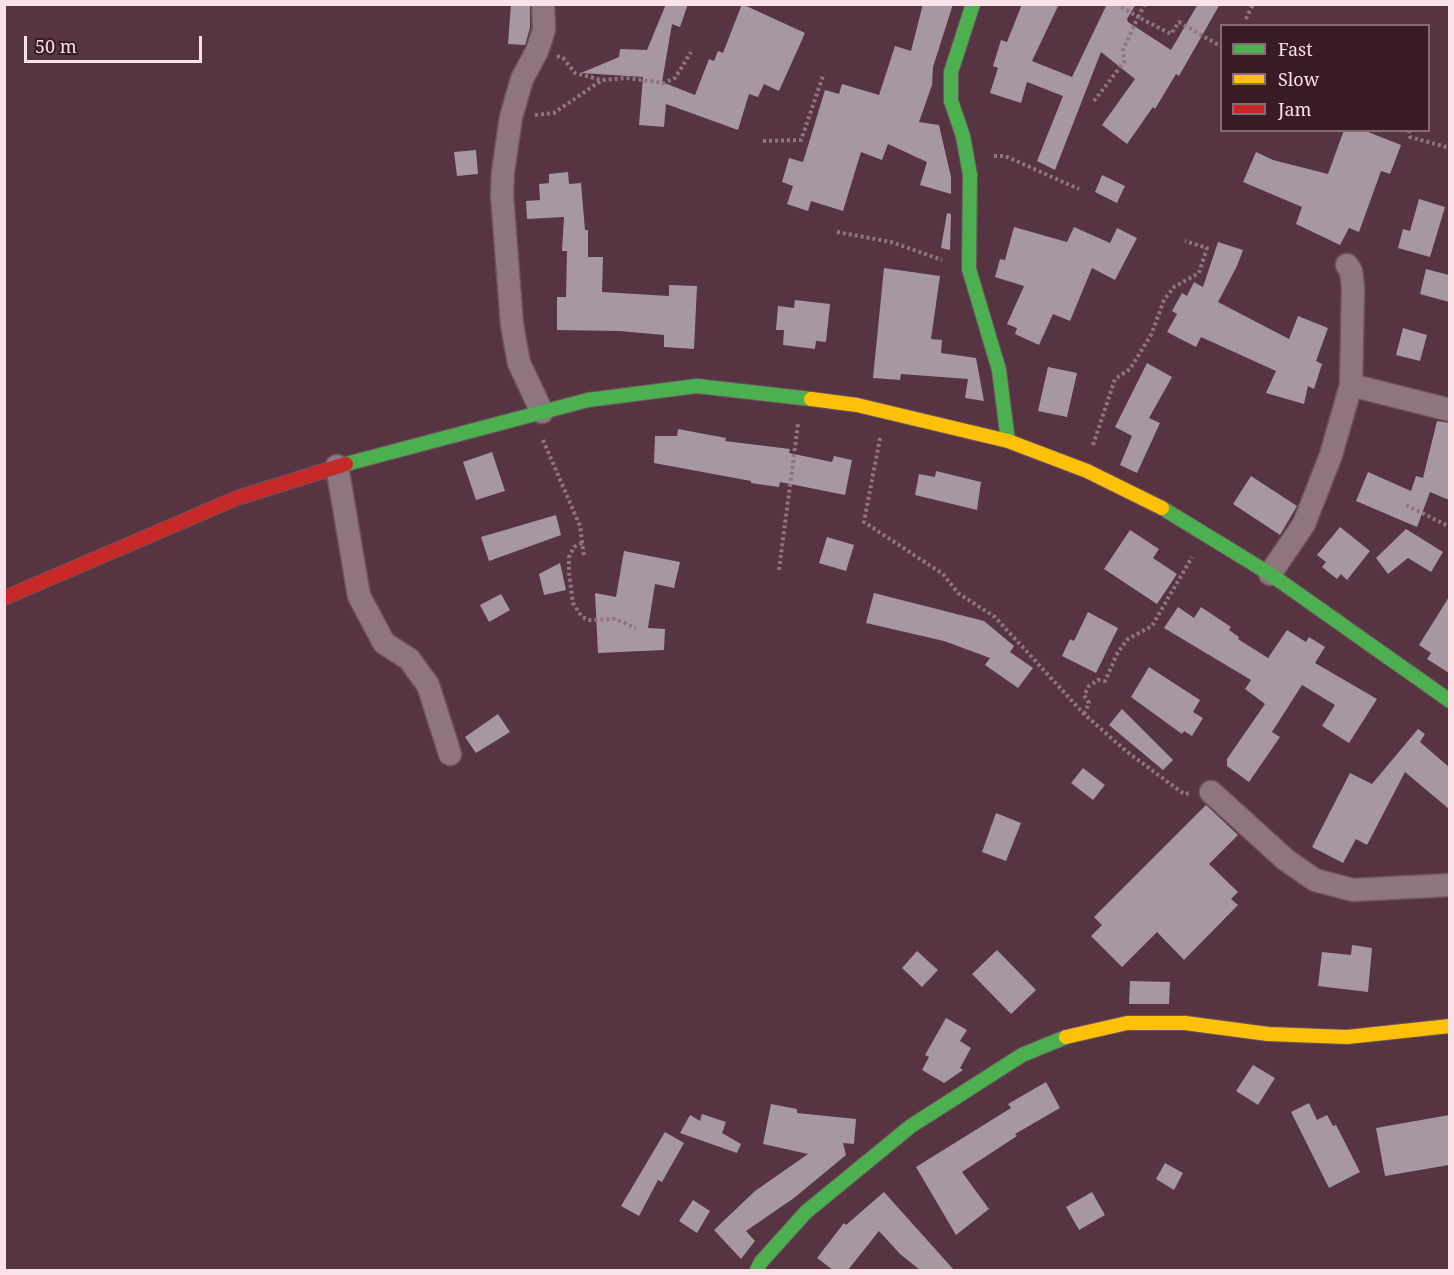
<!DOCTYPE html>
<style>
body{margin:0}
#map{position:relative;width:1454px;height:1275px;overflow:hidden;background:#563442;font-family:"Noto Serif",serif}
canvas{display:block}
.frame{position:absolute;inset:0;border:6px solid #fae2e8;pointer-events:none}
.legend{position:absolute;left:1220px;top:24px;width:210px;height:108px;box-sizing:border-box;background:#381b25;border:2px solid #866b73;margin:0;padding:8px 10px;list-style:none;font-size:18px;color:#fae2e8}
.legend li{display:flex;align-items:center;gap:12px;height:30px}
.legend b{width:30px;border:2px solid #866b73}
.scale{position:absolute;left:24px;top:36px;width:178px;height:27px;box-sizing:border-box;border:3px solid #fae2e8;border-top:0;padding-left:8px;font-size:18px;line-height:21px;white-space:nowrap;color:#fae2e8;-webkit-text-stroke:4px #381b25;paint-order:stroke}
</style>
<div id="map">
<canvas width="1454" height="1275"></canvas>
<div class="frame"></div>
<ul class="legend">
<li><b style="height:8px;background:#4caf50"></b>Fast</li>
<li><b style="height:8px;background:#ffc107"></b>Slow</li>
<li><b style="height:8px;background:#c62828"></b>Jam</li>
</ul>
<div class="scale">50 m</div>
</div>
<script>
const ctx = document.querySelector('canvas').getContext('2d');
ctx.lineJoin = 'round';
function fillPath(path, color) {
  ctx.fillStyle = color;
  ctx.fill(path, 'evenodd');
}
function poly(rows) {
  const path = new Path2D();
  for (const r of rows) {
    path.moveTo(r[0], r[1]);
    for (let i = 2; i < r.length; i += 2) path.lineTo(r[i], r[i + 1]);
  }
  return path;
}
function stroke(path, color, width, dash) {
  ctx.strokeStyle = color;
  ctx.lineWidth = width;
  ctx.lineCap = dash ? 'butt' : 'round';
  ctx.setLineDash(dash || []);
  ctx.stroke(path);
}
fillPath(poly([
 [511,4,530,4,530,28,525,45,508,44],
 [666,4,688,4,680,27,672,24,662,82,695,95,709,59,714,61,718,51,723,53,742,4,805,33,779,91,764,84,758,97,749,94,738,130,666,104,664,127,639,125,643,77,581,73,619,57,620,49,647,50],
 [923,4,953,4,933,67,932,85,919,122,939,125,951,177,951,194,920,185,927,162,888,144,882,160,861,152,843,211,811,201,808,211,787,204,793,186,782,182,789,158,803,162,825,90,839,94,842,84,879,95,895,46,911,51],
 [1022,4,1059,4,1032,61,1072,77,1107,4,1136,4,1127,19,1128,22,1171,50,1198,4,1220,4,1179,76,1176,74,1155,109,1153,107,1127,144,1102,125,1135,79,1101,52,1055,170,1037,161,1063,96,1027,82,1021,103,990,93,998,68,993,66,1001,40,1007,42],
 [1344,130,1363,130,1401,145,1390,174,1381,171,1359,232,1349,228,1340,245,1296,224,1302,207,1243,182,1256,152,1273,160,1328,174],
 [476,150,478,174,457,176,454,152],
 [568,172,569,184,581,183,585,230,588,230,588,257,603,257,602,292,669,296,669,285,697,286,694,349,664,347,664,335,619,331,557,330,557,297,566,297,567,251,562,251,564,217,527,219,526,201,540,200,539,184,549,183,549,174],
 [1102,175,1125,186,1117,203,1095,192],
 [1419,199,1445,207,1430,257,1398,248,1403,229,1410,231],
 [947,213,951,214,950,250,941,248],
 [1014,227,1067,242,1074,227,1110,243,1117,228,1137,238,1115,280,1092,268,1070,321,1053,314,1039,345,1015,334,1017,328,1007,324,1024,286,995,277,1000,259,1005,260],
 [1218,242,1243,250,1237,266,1218,302,1289,339,1298,316,1328,328,1316,361,1322,364,1314,389,1308,386,1304,404,1266,393,1276,371,1201,337,1196,347,1167,332,1177,314,1172,311,1182,293,1187,296,1194,282,1203,287],
 [884,268,940,276,931,339,942,340,941,353,976,358,984,401,965,398,968,379,901,374,900,380,873,378],
 [1426,269,1449,275,1449,302,1420,294],
 [795,300,830,304,826,342,816,341,815,349,783,345,784,330,776,330,778,306,794,308],
 [1403,328,1427,335,1420,361,1396,355],
 [1147,363,1172,377,1149,418,1160,423,1137,473,1120,465,1132,436,1115,427],
 [1048,367,1077,373,1067,417,1038,411],
 [1437,421,1449,423,1449,500,1430,492,1417,527,1356,501,1368,472,1411,491,1416,476,1423,478],
 [678,429,726,438,725,441,790,449,789,453,832,462,834,456,852,460,845,495,780,482,779,487,751,483,751,481,654,463,655,436,677,436],
 [492,452,505,491,476,500,463,462],
 [936,471,981,482,977,510,915,495,919,474,935,477],
 [1251,476,1297,506,1280,535,1233,504],
 [556,515,561,535,489,561,481,537],
 [1340,527,1370,551,1347,580,1341,574,1337,579,1322,567,1326,562,1317,555],
 [1406,529,1443,552,1431,572,1408,558,1388,574,1376,558],
 [1130,530,1159,549,1153,558,1177,574,1157,604,1104,569],
 [827,537,854,545,846,571,819,563],
 [624,551,680,562,674,588,655,584,648,628,665,629,664,650,598,653,595,593,616,597],
 [560,563,566,590,544,595,539,574],
 [874,593,984,621,1014,646,1010,652,1033,668,1018,688,985,665,990,658,944,641,866,623],
 [501,594,510,610,489,622,480,605],
 [1449,597,1449,673,1427,659,1431,653,1419,645],
 [1178,607,1194,618,1201,607,1231,627,1229,630,1239,637,1238,639,1268,658,1287,630,1306,642,1309,637,1325,647,1315,663,1377,699,1349,743,1322,726,1335,705,1302,685,1272,732,1280,737,1249,782,1227,766,1227,759,1265,704,1245,689,1251,680,1164,628],
 [1088,612,1118,628,1096,673,1062,656,1070,639,1074,641],
 [1149,667,1200,700,1193,712,1203,718,1192,736,1184,731,1182,734,1131,697],
 [1122,709,1173,760,1163,770,1109,725],
 [498,714,510,732,476,753,465,737],
 [1418,729,1425,734,1420,742,1449,767,1449,809,1405,772,1367,845,1356,839,1343,863,1312,847,1350,773,1372,784],
 [1083,768,1105,785,1093,800,1071,783],
 [1206,805,1238,835,1209,864,1238,892,1231,899,1238,905,1184,960,1157,932,1122,967,1091,936,1102,925,1094,917],
 [996,813,1021,823,1006,861,982,852],
 [1352,945,1372,948,1368,992,1318,986,1322,952,1351,955],
 [997,950,1036,990,1011,1014,972,974],
 [917,951,938,970,922,987,902,968],
 [1130,981,1170,982,1169,1004,1129,1004],
 [946,1018,967,1030,960,1041,971,1048,960,1068,963,1070,944,1083,922,1070,929,1057,925,1055],
 [1253,1065,1275,1078,1258,1105,1236,1091],
 [1046,1082,1060,1108,1015,1134,1017,1136,962,1172,989,1209,956,1235,916,1167,1011,1108,1008,1104],
 [1309,1103,1317,1120,1327,1115,1333,1126,1336,1125,1360,1172,1329,1188,1291,1112],
 [771,1104,797,1109,797,1113,856,1119,854,1144,843,1143,846,1155,794,1198,746,1231,755,1241,741,1259,714,1230,755,1191,808,1154,763,1144],
 [702,1114,726,1122,722,1133,741,1144,737,1153,680,1133,690,1115,700,1121],
 [1449,1115,1449,1165,1385,1176,1376,1128],
 [665,1132,684,1143,662,1182,658,1180,639,1216,621,1206],
 [1165,1163,1183,1173,1174,1190,1156,1179],
 [884,1192,954,1270,920,1270,900,1254,879,1231,848,1270,833,1270,817,1258,844,1223,846,1225],
 [1092,1192,1105,1215,1079,1230,1066,1207],
 [693,1200,710,1211,697,1233,679,1221]
]), '#a797a1');
const street = poly([
 [1351,385,1450,410],
 [542,412,519,363,512,325,502,195,503,172,511,117,522,79,537,51,544,30,543,4],
 [337,466,359,596,384,643,409,659,428,685,450,754],
 [1270,574,1304,524,1331,455,1351,385,1353,288,1351,271,1347,265],
 [1211,792,1286,860,1315,880,1353,890,1450,885]
]);
const fast = poly([
 [973,4,951,72,951,101,963,136,970,175,969,269,999,370,1008,441],
 [346,464,588,400,697,386,811,399],
 [1162,508,1270,574,1450,701],
 [757,1270,761,1262,806,1212,911,1126,1022,1055,1066,1037]
]);
const slow = poly([
 [811,399,857,405,1008,441,1087,471,1162,508],
 [1066,1037,1127,1023,1185,1023,1268,1034,1347,1037,1450,1026]
]);
const jam = poly([
 [4,598,237,498,346,464]
]);
stroke(street, '#6e545e', 25);
stroke(fast, '#6e545e', 16);
stroke(slow, '#6e545e', 16);
stroke(jam, '#6e545e', 16);
stroke(poly([
 [1145,4,1138,17,1171,34,1179,22,1222,47],
 [1246,19,1253,4],
 [557,56,563,58,575,73,601,80],
 [1094,101,1124,62,1123,50,1138,17,1117,4],
 [535,115,554,113,602,80,626,78,664,83,675,78,691,52],
 [1409,130,1410,137,1450,148],
 [763,141,801,140,823,76],
 [994,156,1005,156,1079,189],
 [837,232,891,242,942,260],
 [880,438,864,522,943,574,958,593,995,617,1084,714,1126,751,1184,794,1190,793],
 [543,440,580,526,584,557],
 [1093,445,1115,379,1130,369,1151,335,1164,300,1174,287,1199,273,1207,248,1185,241],
 [1406,505,1450,527],
 [582,543,574,547,569,557,569,573,573,603,582,617,589,620,615,619,636,628],
 [779,570,798,424],
 [1084,714,1089,703,1084,695,1089,686,1098,680,1105,681,1118,652,1128,639,1152,626,1192,557]
]), '#8e757e', 4, [3, 3]);
stroke(street, '#91757e', 22);
stroke(fast, '#4caf50', 14);
stroke(slow, '#ffc107', 14);
stroke(jam, '#c62828', 14);
</script>
